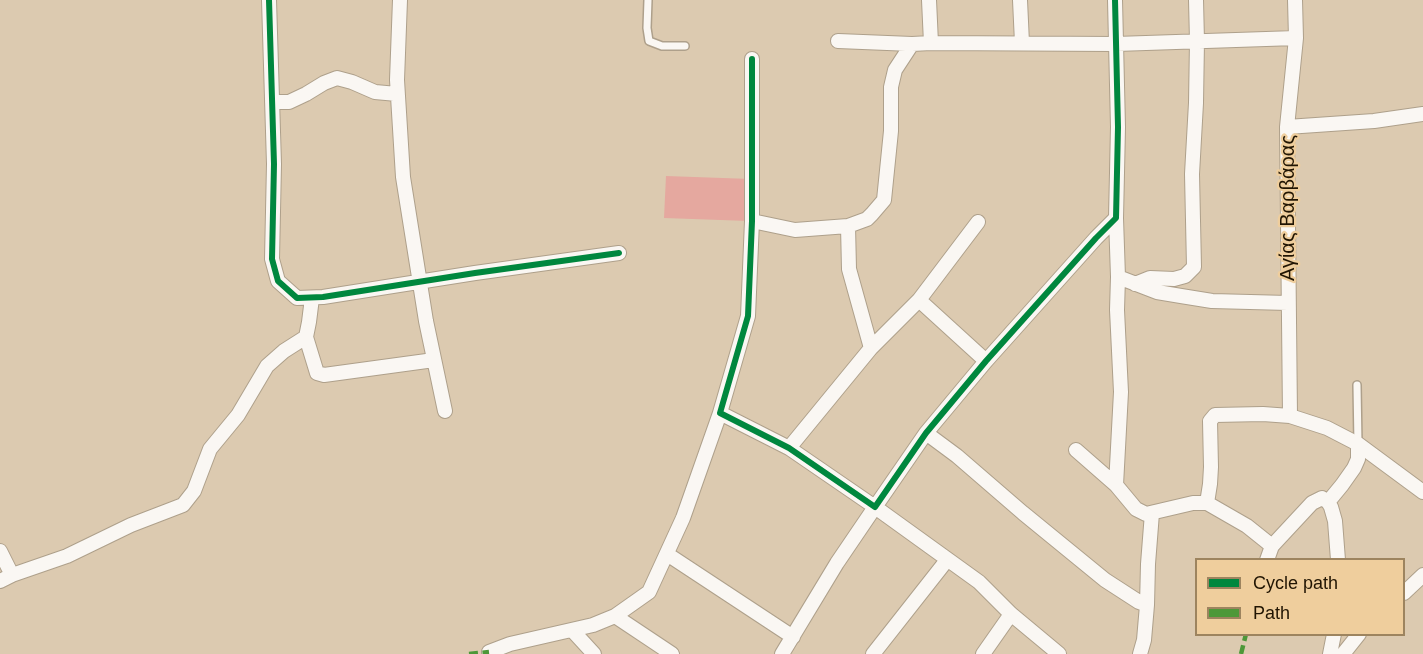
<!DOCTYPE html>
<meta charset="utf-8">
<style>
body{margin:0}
#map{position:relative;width:1423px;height:654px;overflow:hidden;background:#dccab0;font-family:Arial,sans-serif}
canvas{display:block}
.legend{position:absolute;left:1195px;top:558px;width:210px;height:78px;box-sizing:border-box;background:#efce9d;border:2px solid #9d845f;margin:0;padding:8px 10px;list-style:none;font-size:18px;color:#211503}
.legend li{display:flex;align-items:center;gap:12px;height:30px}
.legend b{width:30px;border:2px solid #9d845f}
</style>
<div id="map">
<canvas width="1423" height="654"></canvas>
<ul class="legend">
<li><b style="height:8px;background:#00873e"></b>Cycle path</li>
<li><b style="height:8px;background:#4d9839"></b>Path</li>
</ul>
</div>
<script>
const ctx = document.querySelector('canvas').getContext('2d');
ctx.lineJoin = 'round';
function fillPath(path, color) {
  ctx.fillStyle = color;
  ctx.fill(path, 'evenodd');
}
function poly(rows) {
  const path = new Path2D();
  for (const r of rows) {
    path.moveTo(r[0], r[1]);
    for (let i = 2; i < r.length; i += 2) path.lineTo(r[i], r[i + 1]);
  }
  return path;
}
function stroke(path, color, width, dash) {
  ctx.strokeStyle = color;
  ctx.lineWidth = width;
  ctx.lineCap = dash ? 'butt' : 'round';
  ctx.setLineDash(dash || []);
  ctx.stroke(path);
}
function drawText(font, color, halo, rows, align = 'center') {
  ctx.font = font + ' Arial,sans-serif';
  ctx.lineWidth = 4.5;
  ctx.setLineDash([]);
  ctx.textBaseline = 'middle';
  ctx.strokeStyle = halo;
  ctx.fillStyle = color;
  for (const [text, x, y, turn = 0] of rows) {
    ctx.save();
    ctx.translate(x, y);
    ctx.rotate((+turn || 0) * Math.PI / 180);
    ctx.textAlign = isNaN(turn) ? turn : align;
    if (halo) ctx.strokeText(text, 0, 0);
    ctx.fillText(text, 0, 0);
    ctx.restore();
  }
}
fillPath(poly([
 [666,176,751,179,749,221,664,218]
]), '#e5a89f');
const service = poly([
 [648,0,647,28,649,41,662,46,685,46],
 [1357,385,1358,444]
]);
const minor = poly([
 [269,0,274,164,272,259,278,281,297,298,323,297,475,273,619,253],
 [400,0,397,80,403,177,426,321,445,411],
 [1020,0,1022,43],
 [838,41,912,44],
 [931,43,1116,44,1296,38],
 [752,59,752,221,748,316,720,413,789,448,875,507,926,433,986,361,1096,238,1116,218,1118,127,1115,0],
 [272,102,289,102,306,94,324,83,337,78,352,82,375,92,397,94],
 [1287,127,1374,121,1423,114],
 [1116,218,1118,277,1157,292,1181,296,1212,301,1288,303],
 [752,221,795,230,848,226,867,219,872,214,884,200,891,131,891,87,895,70,912,44,931,43,929,0],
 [848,226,849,269,871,348],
 [1135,284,1150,278,1174,279,1185,276,1194,267,1192,174,1196,103,1197,41,1196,0],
 [919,300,978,222],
 [306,337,317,373,324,375,434,360],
 [1290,416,1287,127,1296,38,1295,0],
 [926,433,957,456,1023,513,1105,580,1139,602,1147,605,1144,640,1140,654],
 [789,448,871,348,919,300,986,361],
 [1076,450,1116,485,1136,509,1146,514,1193,503,1207,503,1247,526,1272,546],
 [1116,485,1121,392,1117,310,1118,277],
 [1328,502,1342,485,1354,468,1358,459,1358,444],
 [1207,503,1210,484,1211,467,1210,421,1215,415,1263,414,1290,416,1327,428,1358,444,1423,492],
 [0,551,12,575],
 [667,554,793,637],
 [1267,560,1272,546,1312,503,1322,498,1328,502,1331,507,1335,521,1338,560],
 [0,581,12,575,67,556,131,525,183,505,194,491,210,449,238,415,267,366,284,351,306,337,309,322,312,298],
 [1404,593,1423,575],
 [1147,605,1148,564,1152,513],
 [615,616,672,654],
 [572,630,594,654],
 [490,654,489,652,510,644,593,625,615,616,649,592,683,518,720,413],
 [782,654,837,563,875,507,979,582,1011,614,1059,654],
 [873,654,947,560],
 [983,654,1011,614],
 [1330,654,1334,634],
 [1343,654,1359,634]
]);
stroke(service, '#aea08b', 10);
stroke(minor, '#aea08b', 16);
stroke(service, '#faf7f3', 7);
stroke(minor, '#faf7f3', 14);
stroke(poly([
 [469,654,489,652],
 [1241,654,1246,634]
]), '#4d9839', 4.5, [9, 4.5]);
stroke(poly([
 [269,0,274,164,272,259,278,281,297,298,323,297,475,273,619,253],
 [752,59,752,221,748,316,720,413,789,448,875,507,926,433,986,361,1096,238,1116,218,1118,127,1115,0]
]), '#00873e', 6);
drawText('20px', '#211503', '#efce9d', [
 ["Αγίας Βαρβάρας",1288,208,-90]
]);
</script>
